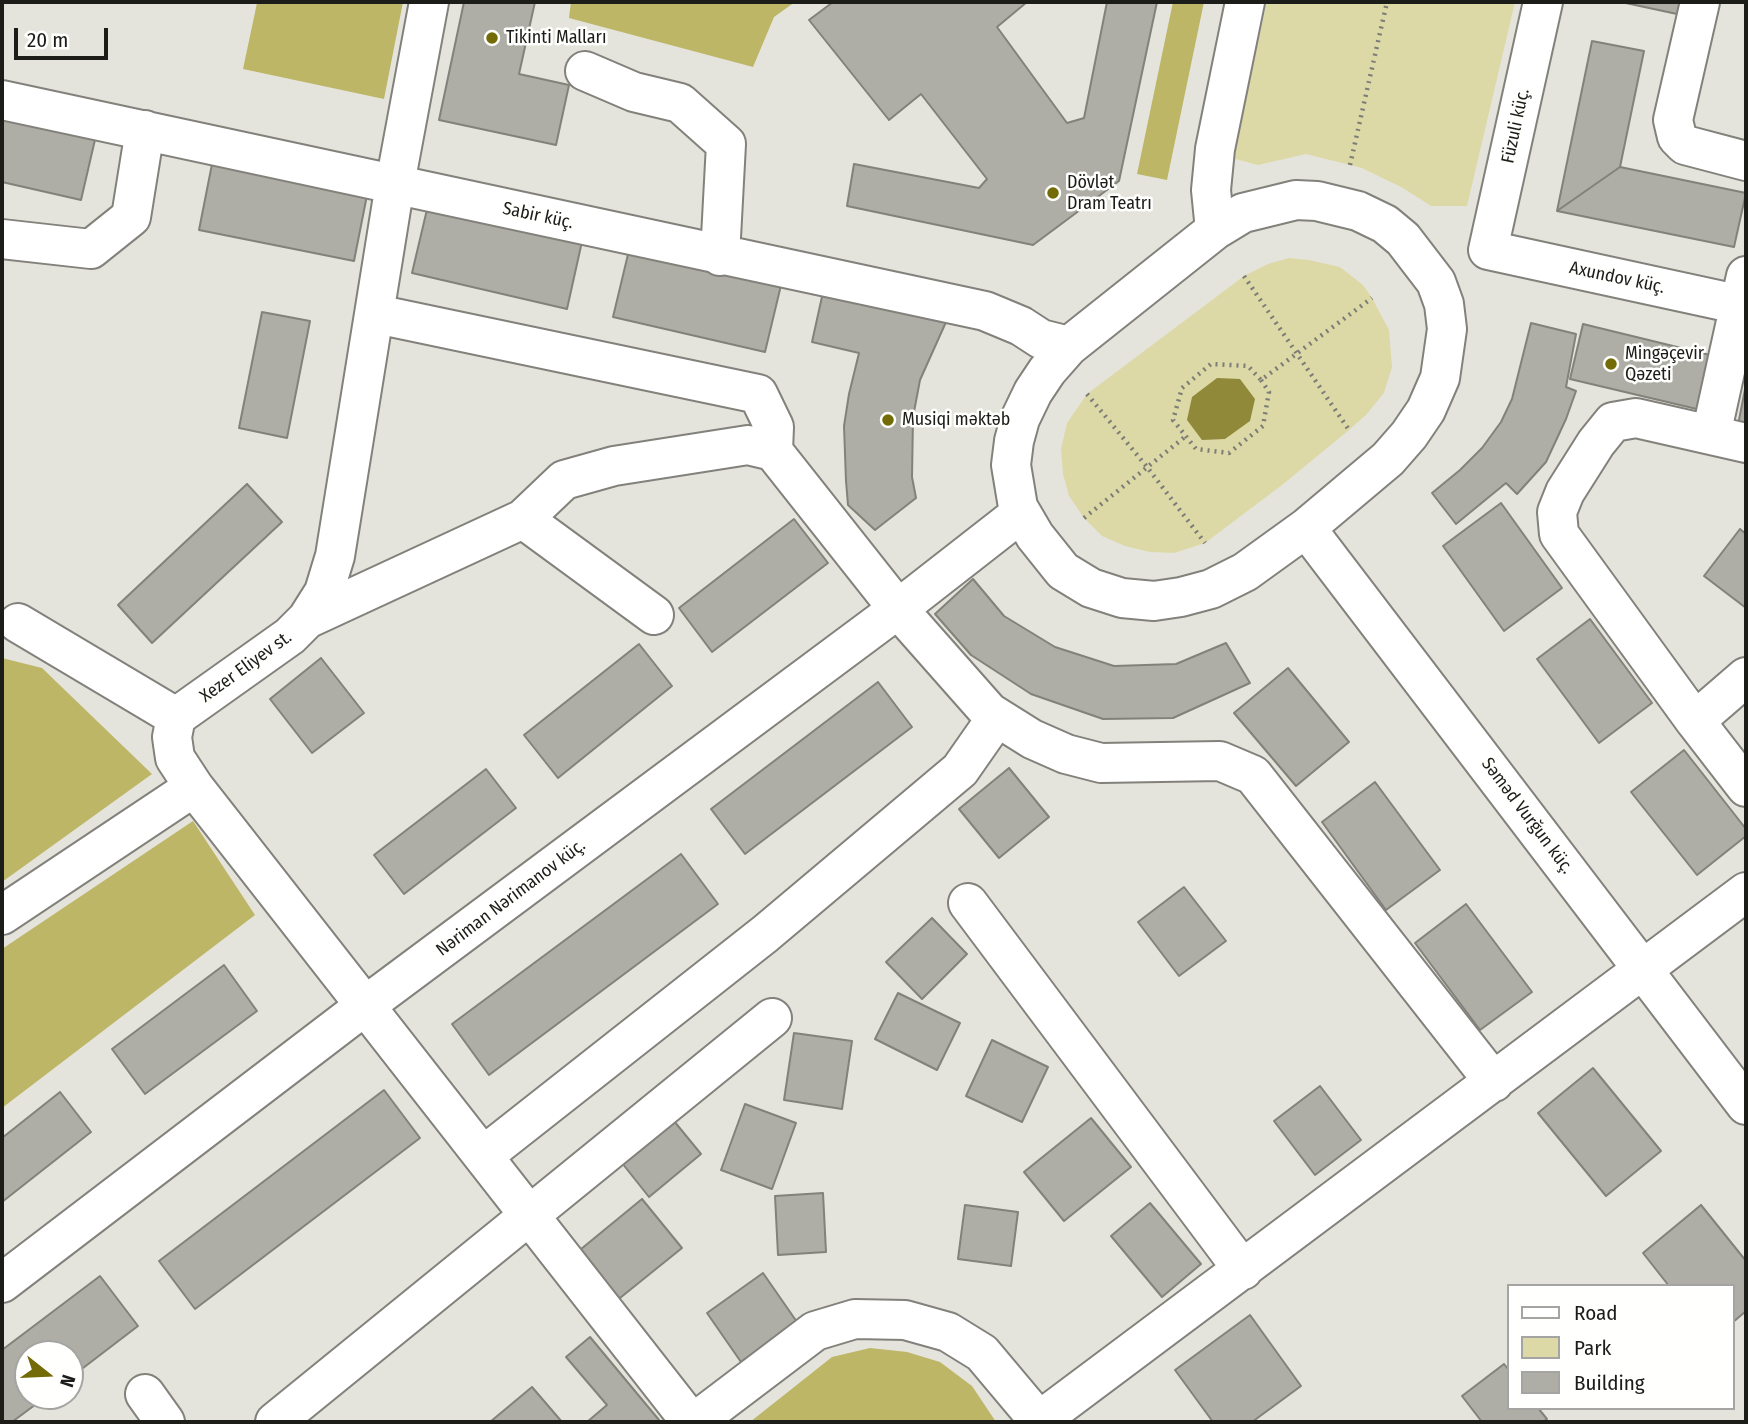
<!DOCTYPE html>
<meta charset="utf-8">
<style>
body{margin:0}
#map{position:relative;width:1748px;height:1424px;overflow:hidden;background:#e4e4dc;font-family:"Fira Sans Condensed",sans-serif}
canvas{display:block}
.frame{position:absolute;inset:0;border:4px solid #1c1c19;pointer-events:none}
.legend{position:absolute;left:1507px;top:1284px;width:228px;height:126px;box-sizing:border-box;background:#fffffe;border:2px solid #a4a4a2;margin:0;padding:9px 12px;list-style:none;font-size:21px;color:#1c1c19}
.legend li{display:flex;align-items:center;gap:14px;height:35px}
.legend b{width:35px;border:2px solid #a4a4a2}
.north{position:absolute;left:14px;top:1340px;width:70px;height:70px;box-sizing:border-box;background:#fffffe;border:2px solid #a4a4a2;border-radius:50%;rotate:108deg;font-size:19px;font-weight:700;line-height:28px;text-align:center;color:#1c1c19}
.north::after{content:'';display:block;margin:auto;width:24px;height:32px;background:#736b06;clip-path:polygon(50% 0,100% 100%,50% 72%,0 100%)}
.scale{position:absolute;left:14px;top:28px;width:94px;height:32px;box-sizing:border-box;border:4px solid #1c1c19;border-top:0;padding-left:9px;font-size:21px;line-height:24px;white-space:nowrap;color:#1c1c19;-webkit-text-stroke:5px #fffffe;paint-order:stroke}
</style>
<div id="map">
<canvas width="1748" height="1424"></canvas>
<div class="frame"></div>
<ul class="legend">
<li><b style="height:9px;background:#fff"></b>Road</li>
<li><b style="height:19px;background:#dcd9a6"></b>Park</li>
<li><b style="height:19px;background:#aeaea6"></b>Building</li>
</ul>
<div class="north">N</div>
<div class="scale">20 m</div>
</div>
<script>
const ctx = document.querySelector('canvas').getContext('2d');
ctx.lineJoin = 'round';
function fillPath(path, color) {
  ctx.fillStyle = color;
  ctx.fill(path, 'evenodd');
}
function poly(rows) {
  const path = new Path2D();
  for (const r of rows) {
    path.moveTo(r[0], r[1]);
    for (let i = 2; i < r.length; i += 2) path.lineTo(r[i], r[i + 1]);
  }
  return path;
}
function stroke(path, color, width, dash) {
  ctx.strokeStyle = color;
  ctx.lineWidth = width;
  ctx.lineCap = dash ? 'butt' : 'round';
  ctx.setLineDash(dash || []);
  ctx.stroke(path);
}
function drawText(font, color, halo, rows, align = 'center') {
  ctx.font = font + ' "Fira Sans Condensed",sans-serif';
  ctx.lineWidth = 5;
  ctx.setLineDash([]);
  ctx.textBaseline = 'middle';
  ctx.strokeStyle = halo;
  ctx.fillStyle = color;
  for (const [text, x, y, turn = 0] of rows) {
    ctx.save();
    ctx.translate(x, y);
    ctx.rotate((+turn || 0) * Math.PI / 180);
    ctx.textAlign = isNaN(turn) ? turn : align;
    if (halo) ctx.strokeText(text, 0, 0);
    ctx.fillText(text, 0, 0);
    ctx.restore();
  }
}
fillPath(poly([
 [1267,2,1515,2,1467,206,1431,206,1403,188,1362,168,1306,154,1258,165,1232,158],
 [1289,258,1309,260,1340,267,1363,285,1372,298,1389,330,1392,367,1384,393,1366,415,1349,430,1282,485,1205,543,1174,553,1150,552,1125,546,1102,536,1084,518,1069,496,1063,474,1061,449,1067,423,1087,394,1244,276,1268,264]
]), '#dcd9a6');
fillPath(poly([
 [251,2,403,2,384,99,243,69,257,3],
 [571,2,795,2,774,17,753,67,569,18],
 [1173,2,1204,2,1167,180,1137,174],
 [2,658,42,668,152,774,2,882],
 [193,821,255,915,2,1108,2,949],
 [870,1348,907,1352,940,1362,972,1386,996,1422,750,1422,832,1357]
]), '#bdb667');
fillPath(poly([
 [1217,378,1240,379,1255,399,1250,421,1225,439,1202,440,1187,420,1192,397]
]), '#8f8939');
const building = poly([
 [464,2,535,2,519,74,569,85,556,145,439,120,464,2],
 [833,2,1027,2,997,27,1067,123,1084,118,1107,2,1157,2,1119,181,1033,245,847,206,854,164,979,188,987,179,921,94,889,120,809,20,833,2],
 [1621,2,1680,2,1677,14,1621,2],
 [1592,41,1644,51,1620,167,1557,211,1592,41],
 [2,109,97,131,81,200,2,182,2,109],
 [214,154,369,185,354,261,199,230,214,154],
 [1620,167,1746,193,1734,247,1557,211,1620,167],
 [429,201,583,237,567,309,412,273,429,201],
 [630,246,782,281,765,352,613,317,630,246],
 [825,283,946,322,920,380,913,417,912,477,916,498,875,530,848,505,846,481,844,426,849,394,859,353,812,342,825,283],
 [262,312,310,321,287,438,239,428,262,312],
 [1531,323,1576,334,1566,387,1576,391,1566,419,1546,462,1517,494,1506,483,1456,524,1432,493,1460,470,1482,448,1501,422,1512,399,1531,323],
 [1583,324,1714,356,1701,410,1570,379,1583,324],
 [1746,384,1746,427,1738,425,1746,384],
 [247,484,282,522,152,643,118,605,247,484],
 [1501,503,1562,588,1504,631,1443,546,1501,503],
 [794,519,828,563,712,652,679,608,794,519],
 [1740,529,1746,534,1746,608,1704,576,1740,529],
 [973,579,1004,616,1055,647,1114,666,1176,664,1226,643,1250,683,1173,718,1103,719,1031,694,971,655,935,614,973,579],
 [1590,619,1652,703,1599,743,1537,659,1590,619],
 [639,644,672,686,558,778,524,735,639,644],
 [321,658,364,713,312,753,270,699,321,658],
 [1288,668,1349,742,1296,786,1234,713,1288,668],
 [878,682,912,727,745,854,711,809,878,682],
 [1684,750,1746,829,1746,836,1697,875,1631,792,1684,750],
 [1009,768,1049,817,999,858,959,809,1009,768],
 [486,769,516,808,404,894,374,855,486,769],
 [1375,782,1440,870,1386,910,1322,822,1375,782],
 [681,854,718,904,489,1075,452,1024,681,854],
 [1184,887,1226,941,1179,976,1138,922,1184,887],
 [1466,904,1532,992,1480,1030,1415,943,1466,904],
 [932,918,967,954,922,999,886,962,932,918],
 [224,965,257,1011,145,1094,112,1049,224,965],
 [898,993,960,1023,937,1070,875,1039,898,993],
 [794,1033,852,1041,842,1109,784,1100,794,1033],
 [992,1040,1048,1067,1022,1122,966,1096,992,1040],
 [1593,1068,1661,1151,1606,1196,1538,1113,1593,1068],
 [1320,1086,1361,1140,1315,1175,1274,1121,1320,1086],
 [384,1090,420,1138,195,1309,159,1261,384,1090],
 [60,1092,91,1132,2,1202,2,1138,60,1092],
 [745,1104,796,1123,772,1189,721,1170,745,1104],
 [1091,1118,1131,1167,1064,1221,1024,1172,1091,1118],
 [674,1121,701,1154,649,1197,622,1163,674,1121],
 [823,1193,826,1252,778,1255,775,1196,823,1193],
 [642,1199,682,1248,615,1302,575,1254,642,1199],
 [1150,1203,1201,1264,1162,1297,1111,1236,1150,1203],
 [965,1205,1018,1212,1011,1266,958,1259,965,1205],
 [1701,1205,1746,1261,1746,1311,1732,1323,1732,1286,1669,1286,1643,1253,1701,1205],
 [763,1273,797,1322,741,1362,707,1313,763,1273],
 [100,1276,138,1326,70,1378,70,1354,28,1354,28,1396,47,1396,12,1422,2,1422,2,1350,100,1276],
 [1250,1315,1301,1386,1252,1422,1213,1422,1175,1370,1250,1315],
 [590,1337,659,1420,656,1422,587,1422,607,1405,566,1357,590,1337],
 [1504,1364,1508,1369,1508,1408,1538,1408,1547,1419,1543,1422,1482,1422,1462,1396,1504,1364],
 [532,1387,562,1422,490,1422,532,1387]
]);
fillPath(building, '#aeaea6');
stroke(building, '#82827b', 2);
const minor = poly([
 [429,2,395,184,335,556,324,592,307,619,290,636,176,717,172,737,175,758,194,787,691,1422],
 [1700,2,1673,120,1677,137,1685,145,1746,161],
 [585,71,634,92,680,103,726,144,720,256],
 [2,100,985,311,1021,326,1041,339,1069,346],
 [1296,200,1317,201,1358,211,1385,224,1403,239,1436,282,1444,304,1447,329,1440,378,1426,410,1409,435,1388,459,1306,528,1245,572,1211,589,1181,597,1154,601,1122,598,1091,588,1063,571,1035,536,1018,507,1011,465,1014,441,1020,419,1033,392,1047,371,1069,346,1215,230,1243,213,1296,200],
 [1215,230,1211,190,1215,149,1245,2],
 [2,239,91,249,131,217,145,130],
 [1488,250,1746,306],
 [1488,250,1543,2],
 [376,314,758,394,774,427,773,451],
 [1711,435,1746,276],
 [1746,443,1636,418,1613,422,1596,443,1565,492,1557,512,1559,534,1695,721,1746,787],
 [523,519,654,615],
 [1306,528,1746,1105],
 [307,619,523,519,564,480,614,466,748,445,773,451,898,609,989,712,1032,739,1066,754,1101,763,1220,761,1253,775,1494,1082],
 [18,623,176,717],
 [1695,721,1746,677],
 [968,903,1243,1270],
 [2,915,194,787],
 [483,1156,765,934,960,770,997,717],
 [2,1283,366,1005,898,609,1021,513],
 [145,1394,165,1422],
 [1039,1421,1746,892],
 [275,1422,772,1018],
 [695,1422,815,1331,855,1319,905,1320,948,1332,982,1353,1040,1422]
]);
stroke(minor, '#82817b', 42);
stroke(poly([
 [1350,165,1387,2],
 [1244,276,1349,430],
 [1261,380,1269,392,1263,426,1229,453,1196,449,1173,420,1182,388,1211,364,1248,366,1261,380,1372,298],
 [1087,394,1147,467,1205,543],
 [1084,518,1186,436]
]), '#7d7d78', 4.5, [2, 5]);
stroke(minor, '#fff', 38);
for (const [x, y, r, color] of [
 [492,38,7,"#736b06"],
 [1053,193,7,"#736b06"],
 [1611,364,7,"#736b06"],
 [888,420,7,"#736b06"]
]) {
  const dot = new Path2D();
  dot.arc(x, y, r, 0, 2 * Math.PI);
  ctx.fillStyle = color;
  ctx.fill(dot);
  stroke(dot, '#fffffe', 2.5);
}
drawText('18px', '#1c1c19', '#fffffe', [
 ["Tikinti Malları",506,38],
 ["Dövlət",1067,183],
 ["Dram Teatrı",1067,204],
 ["Mingəçevir",1625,354],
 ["Qəzeti",1625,375],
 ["Musiqi məktəb",902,420]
], 'left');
drawText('18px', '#1c1c19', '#fffffe', [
 ["Füzuli küç.",1516,126,-78],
 ["Sabir küç.",538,216,12],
 ["Axundov küç.",1617,278,12],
 ["Xezer Eliyev st.",246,667,-36],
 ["Səməd Vurğun küç.",1527,816,53],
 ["Nəriman Nərimanov küç.",511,898,-37]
]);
</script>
